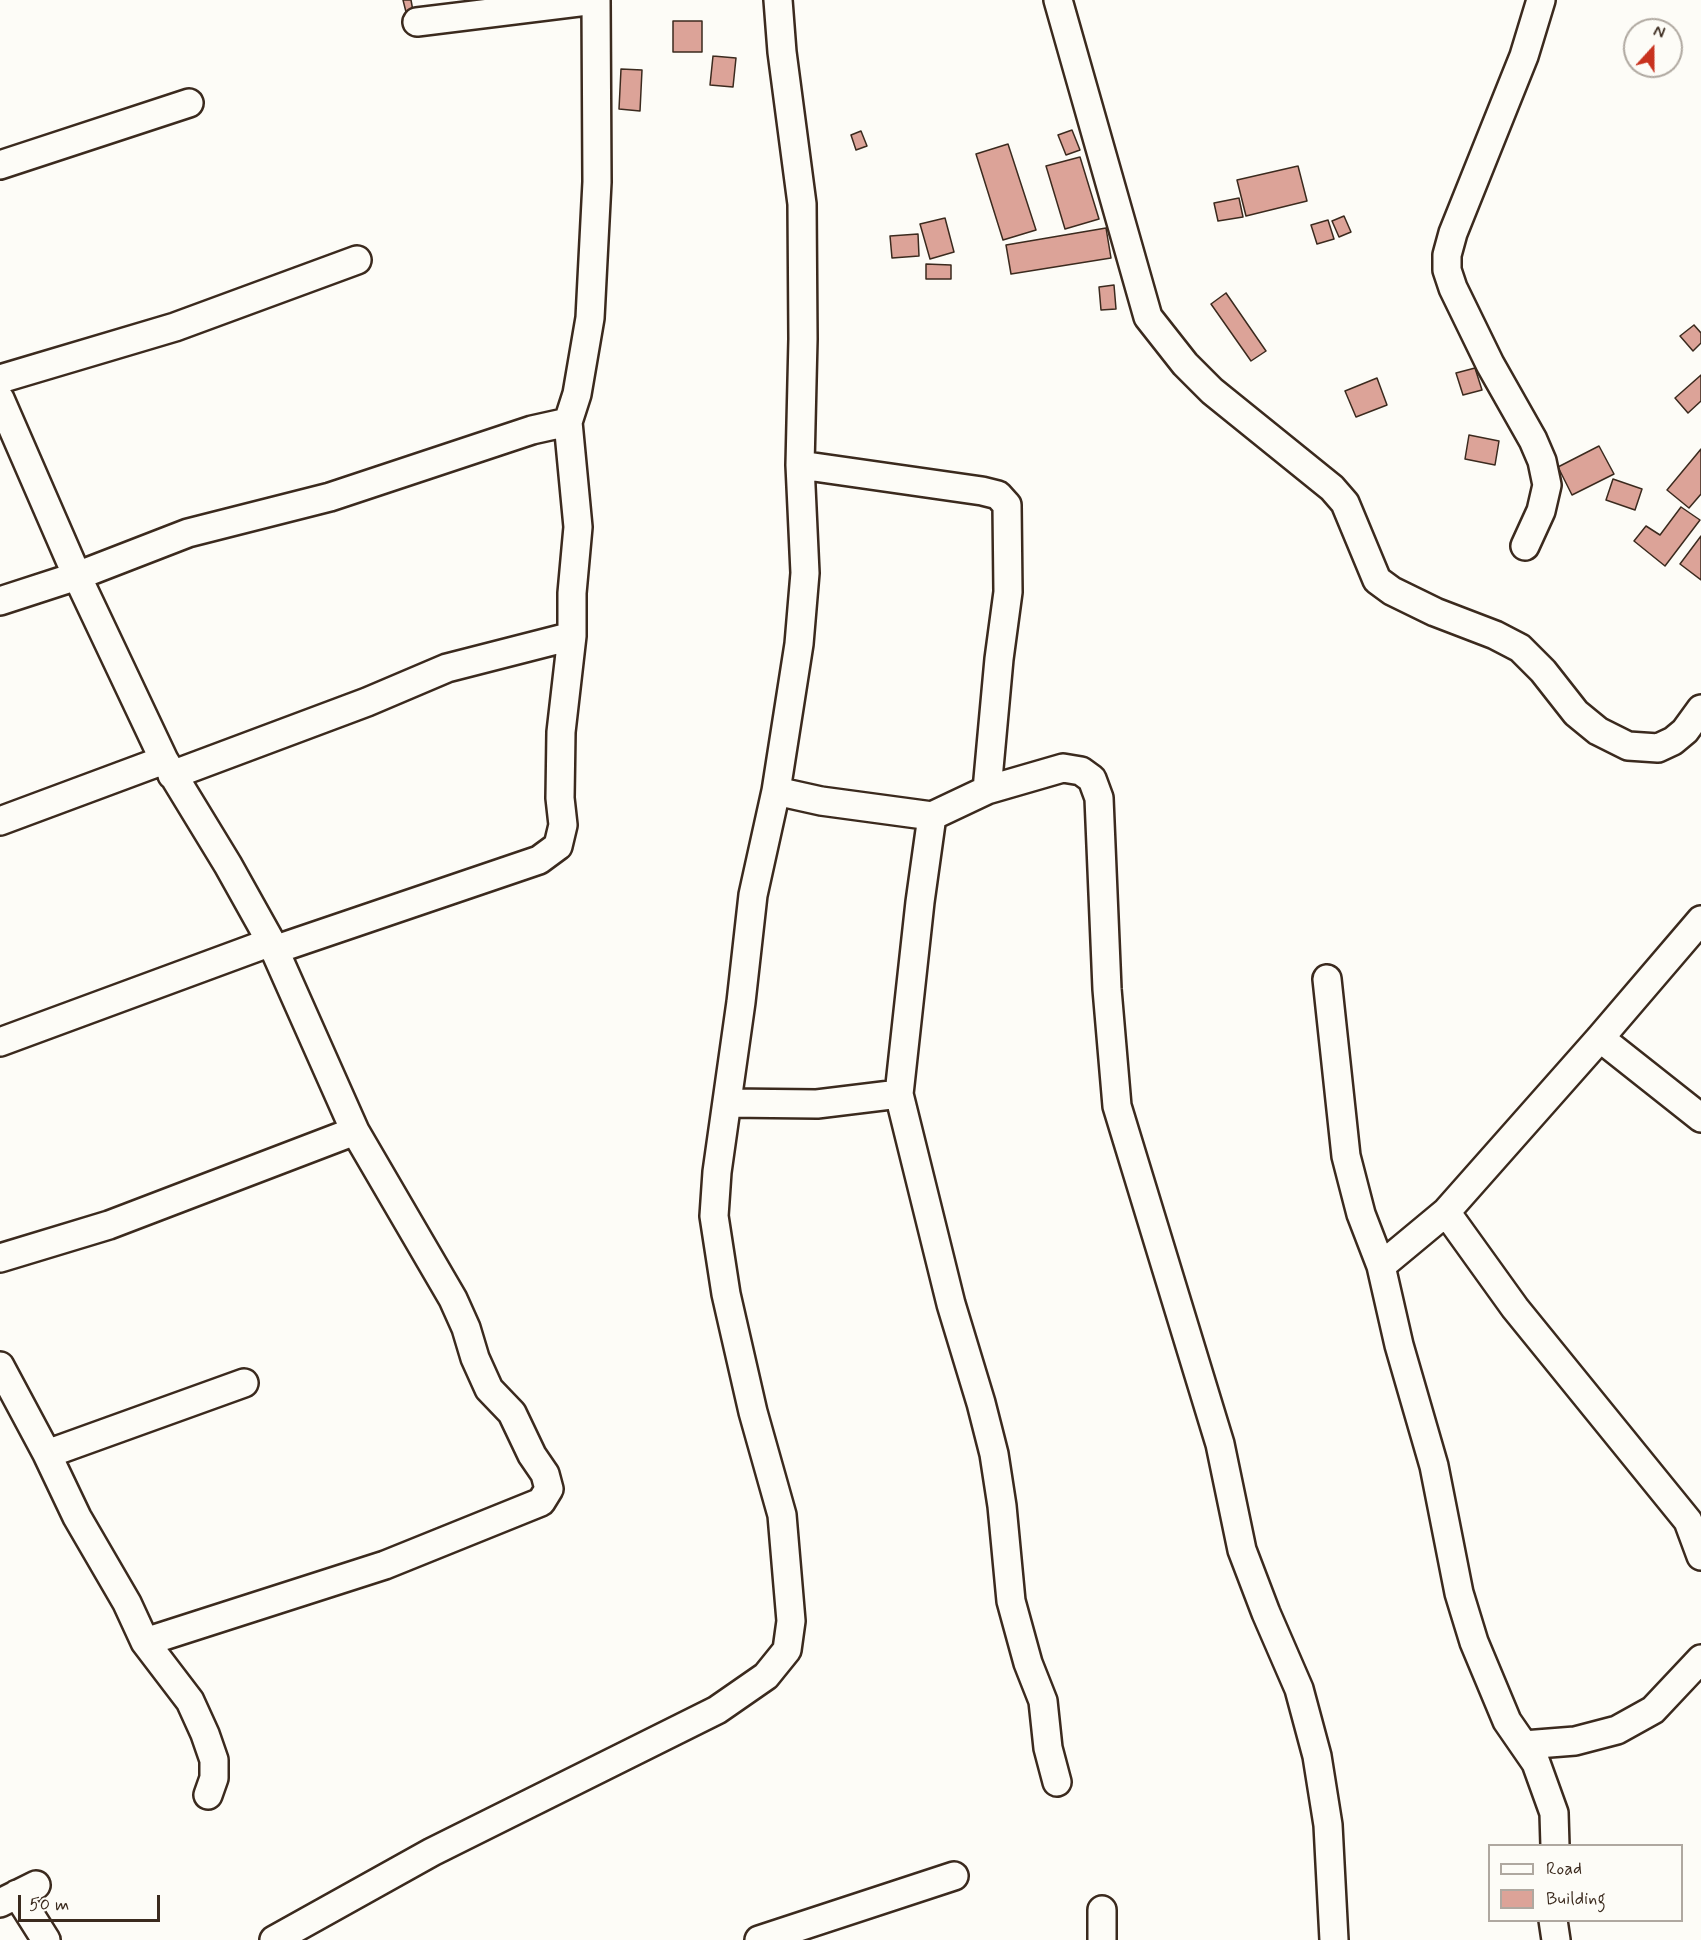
<!DOCTYPE html>
<style>
body{margin:0}
#map{position:relative;width:1701px;height:1940px;overflow:hidden;background:#fdfcf7;font-family:Mynerve,sans-serif}
canvas{display:block}
.legend{position:absolute;left:1488px;top:1844px;width:195px;height:78px;box-sizing:border-box;background:#fdfcf7;border:2px solid #afa8a0;margin:0;padding:8px 10px;list-style:none;font-size:18px;color:#3b2a1e}
.legend li{display:flex;align-items:center;gap:12px;height:30px}
.legend b{width:30px;border:2px solid #afa8a0}
.north{position:absolute;left:1623px;top:18px;width:60px;height:60px;box-sizing:border-box;background:#fdfcf7;border:2px solid #afa8a0;border-radius:50%;rotate:21deg;font-size:16px;font-weight:700;line-height:24px;text-align:center;color:#3b2a1e}
.north::after{content:'';display:block;margin:auto;width:21px;height:27px;background:#c8321e;clip-path:polygon(50% 0,100% 100%,50% 72%,0 100%)}
.scale{position:absolute;left:18px;top:1895px;width:142px;height:27px;box-sizing:border-box;border:3px solid #3b2a1e;border-top:0;padding-left:8px;font-size:18px;line-height:21px;white-space:nowrap;color:#3b2a1e;-webkit-text-stroke:4px #fdfcf7;paint-order:stroke}
</style>
<div id="map">
<canvas width="1701" height="1940"></canvas>
<ul class="legend">
<li><b style="height:8px;background:#fdfcf7"></b>Road</li>
<li><b style="height:16px;background:#dca398"></b>Building</li>
</ul>
<div class="north">N</div>
<div class="scale">50 m</div>
</div>
<script>
const ctx = document.querySelector('canvas').getContext('2d');
ctx.lineJoin = 'round';
function fillPath(path, color) {
  ctx.fillStyle = color;
  ctx.fill(path, 'evenodd');
}
function poly(rows) {
  const path = new Path2D();
  for (const r of rows) {
    path.moveTo(r[0], r[1]);
    for (let i = 2; i < r.length; i += 2) path.lineTo(r[i], r[i + 1]);
  }
  return path;
}
function stroke(path, color, width, dash) {
  ctx.strokeStyle = color;
  ctx.lineWidth = width;
  ctx.lineCap = dash ? 'butt' : 'round';
  ctx.setLineDash(dash || []);
  ctx.stroke(path);
}
const building = poly([
 [403,0,411,0,413,11,406,12,403,0],
 [673,21,702,21,702,52,673,52,673,21],
 [713,56,736,58,733,87,710,85,713,56],
 [621,69,642,70,640,111,619,109,621,69],
 [1072,130,1080,150,1066,155,1058,135,1072,130],
 [861,131,867,146,856,150,851,135,861,131],
 [1008,144,1036,230,1003,240,976,154,1008,144],
 [1080,157,1099,219,1065,229,1046,166,1080,157],
 [1298,166,1307,201,1246,216,1237,180,1298,166],
 [1239,198,1243,217,1218,221,1214,203,1239,198],
 [1344,216,1351,232,1339,237,1332,221,1344,216],
 [945,218,954,252,930,259,920,224,945,218],
 [1328,220,1334,239,1317,244,1311,225,1328,220],
 [1106,228,1111,258,1011,274,1006,245,1106,228],
 [918,234,919,256,892,258,890,236,918,234],
 [926,264,951,265,951,279,926,279,926,264],
 [1114,285,1116,309,1101,310,1099,287,1114,285],
 [1226,293,1266,351,1251,361,1211,304,1226,293],
 [1694,325,1701,333,1701,343,1693,351,1680,336,1694,325],
 [1475,368,1482,390,1463,395,1456,373,1475,368],
 [1701,375,1701,401,1688,413,1675,398,1701,375],
 [1377,378,1387,405,1356,417,1345,391,1377,378],
 [1469,435,1499,441,1495,465,1465,459,1469,435],
 [1599,446,1614,474,1572,495,1558,467,1599,446],
 [1701,449,1701,494,1689,508,1667,490,1701,449],
 [1613,479,1642,489,1635,510,1606,500,1613,479],
 [1681,507,1700,520,1665,566,1634,541,1646,526,1660,535,1681,507],
 [1701,536,1701,580,1680,564,1701,536]
]);
fillPath(building, '#dca398');
stroke(building, '#3b2a1e', 1.5);
const minor = poly([
 [1058,0,1148,317,1185,364,1212,391,1332,488,1345,503,1377,580,1392,591,1435,612,1495,635,1520,648,1543,671,1576,713,1598,731,1628,746,1658,748,1673,741,1685,731,1701,709],
 [417,22,595,0],
 [0,165,189,103],
 [0,379,175,327,357,260],
 [0,399,77,576,164,760,228,865,271,942,355,1131,453,1299,466,1328,475,1358,489,1389,512,1413,532,1455,545,1474,549,1489,541,1502,385,1565,145,1642],
 [800,465,982,491,998,495,1007,505,1008,592,999,659,987,790,932,816],
 [1525,546,1541,511,1547,485,1542,461,1533,440,1490,364,1453,288,1447,270,1447,255,1453,233,1524,56,1541,0],
 [0,601,77,576,188,533,330,497,532,430,568,422],
 [172,775,367,702,447,668,572,636],
 [987,790,1063,768,1081,771,1092,779,1099,798,1107,989,1117,1106,1220,1444,1242,1550,1266,1613,1299,1689,1317,1756,1328,1825,1334,1940],
 [776,791,821,801,932,816,920,902,899,1094,951,1304,981,1403,994,1454,1002,1506,1011,1601,1028,1663,1043,1701,1048,1748,1057,1782],
 [0,821,164,760],
 [274,950,539,860,558,846,563,825,560,798,561,732,572,636,572,593,578,527,568,422,577,394,590,318,597,182,596,0],
 [1327,979,1346,1156,1361,1214,1381,1266],
 [1600,1038,1701,1118],
 [0,1042,271,942],
 [728,1103,817,1104,899,1094],
 [1446,1212,1515,1308,1688,1521,1701,1556],
 [0,1258,109,1225,355,1131],
 [0,1366,47,1454,77,1517,127,1603,145,1642,190,1701,205,1734,214,1760,214,1778,208,1795],
 [47,1454,244,1383],
 [1524,1745,1575,1741,1617,1730,1653,1710,1701,1659],
 [1555,1846,1554,1813,1536,1763,1507,1721,1474,1642,1459,1593,1434,1466,1399,1345,1381,1266,1446,1212,1600,1038,1701,920],
 [17,1894,46,1940],
 [0,1903,36,1885],
 [1553,1920,1556,1940],
 [274,1940,432,1852,717,1710,766,1676,787,1650,791,1621,782,1515,753,1412,726,1294,714,1216,717,1172,741,1002,753,895,776,791,799,644,805,573,800,465,803,339,802,204,782,52,778,0],
 [759,1940,954,1876],
 [1102,1940,1102,1910]
]);
stroke(minor, '#3b2a1e', 32);
stroke(minor, '#fdfcf7', 27);
</script>
